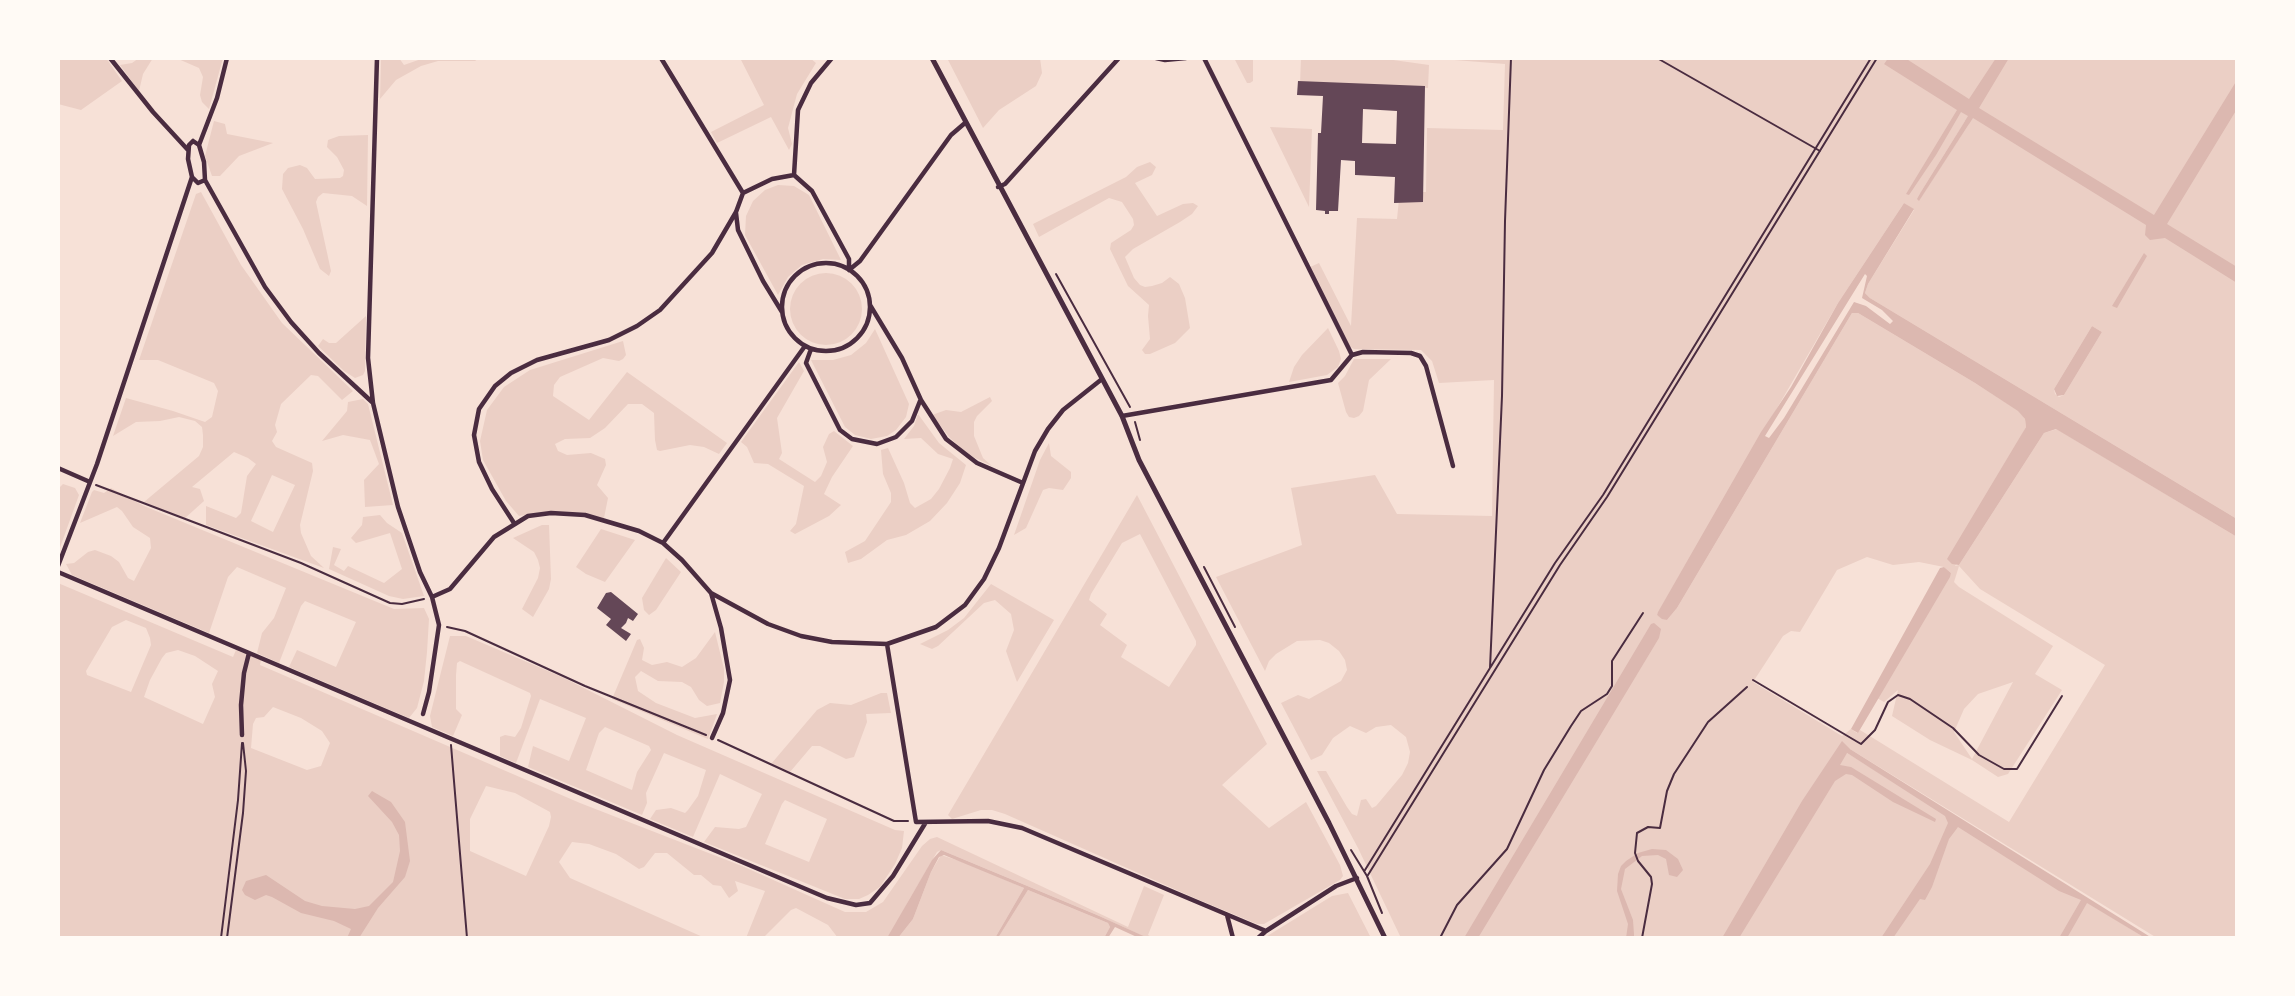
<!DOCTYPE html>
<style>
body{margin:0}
#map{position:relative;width:2295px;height:996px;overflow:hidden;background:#f7e1d7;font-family:Raleway,sans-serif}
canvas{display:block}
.frame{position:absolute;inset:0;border:60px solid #fffaf5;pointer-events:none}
</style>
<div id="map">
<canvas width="2295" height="996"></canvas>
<div class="frame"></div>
</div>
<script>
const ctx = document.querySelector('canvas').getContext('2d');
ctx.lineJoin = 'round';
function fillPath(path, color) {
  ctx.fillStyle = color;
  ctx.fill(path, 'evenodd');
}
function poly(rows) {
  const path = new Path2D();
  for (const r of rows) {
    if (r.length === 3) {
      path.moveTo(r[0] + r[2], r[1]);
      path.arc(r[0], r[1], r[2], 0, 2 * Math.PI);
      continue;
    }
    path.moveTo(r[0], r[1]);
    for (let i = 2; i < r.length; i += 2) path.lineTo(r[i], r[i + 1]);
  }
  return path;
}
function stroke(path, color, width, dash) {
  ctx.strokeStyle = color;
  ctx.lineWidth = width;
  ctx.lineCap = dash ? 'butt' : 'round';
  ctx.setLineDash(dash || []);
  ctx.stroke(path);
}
fillPath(poly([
 [58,58,106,58,122,81,81,110,58,104],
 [139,58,153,58,143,74,139,91,120,65,132,63],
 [176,58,223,58,209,109,202,102,200,95,203,77,199,68],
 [381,58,399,58,404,65,424,58,479,58,475,61,438,61,421,66,396,80,380,99],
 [740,58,810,58,816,63,797,94,788,128,792,144,789,150,771,117,717,143,711,132,764,105],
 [947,58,1040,58,1042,73,1036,86,999,110,983,128],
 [1234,58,1253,58,1253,81,1250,83,1247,83],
 [1301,58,1379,58,1429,65,1428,88,1300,85],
 [1429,58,1888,58,1884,64,1903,58,2237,58,2237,519,1870,298,1865,293,1868,284,1914,210,1904,203,1838,303,1657,615,1667,620,1677,608,1852,313,1858,313,1975,383,2019,411,2025,419,2026,427,1955,566,1959,565,2044,433,2057,429,2237,537,2237,938,2157,938,1850,749,1847,753,2145,938,1401,938,1358,848,1317,771,1326,771,1347,807,1352,814,1357,816,1361,800,1366,799,1372,808,1376,806,1402,775,1408,763,1410,752,1406,737,1391,725,1376,727,1366,733,1350,726,1333,738,1322,755,1311,760,1281,703,1298,695,1309,699,1341,681,1347,670,1345,660,1339,651,1329,643,1320,640,1297,641,1276,654,1269,661,1265,671,1216,577,1302,545,1291,488,1375,475,1397,514,1492,516,1494,380,1439,383,1432,361,1421,350,1354,349,1349,346,1308,268,1319,263,1351,326,1357,218,1397,219,1399,199,1410,192,1426,192,1427,128,1503,130,1505,64],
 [1965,121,1969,124,1919,200,1922,190],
 [2092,326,2102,332,2064,395,2059,397,2055,394,2054,389],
 [1867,557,1893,565,1919,562,1944,567,1951,573,1877,698,1884,702,1898,690,1892,716,1930,740,1972,760,1998,777,2008,774,2062,690,2035,674,2053,646,1959,587,1954,582,1959,566,1980,589,2105,665,2009,822,1860,730,1857,733,1851,729,1842,736,1753,682,1783,636,1791,631,1800,632,1837,570],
 [2013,682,1972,759,1954,732,1964,709,1978,694],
 [214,121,225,124,227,134,273,143,239,156,220,176,212,176,205,156],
 [1270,127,1312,129,1309,207],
 [368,135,367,206,352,196,323,193,318,197,316,202,331,271,329,276,320,269,303,229,282,189,283,174,288,168,300,165,307,168,315,179,340,178,343,176,344,170,337,157,327,147,328,140,339,136],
 [1150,162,1156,167,1152,175,1135,183,1157,216,1183,204,1193,203,1198,206,1192,214,1180,222,1133,249,1125,257,1134,278,1140,285,1145,287,1152,286,1162,283,1170,277,1179,284,1185,298,1190,328,1175,343,1150,354,1145,354,1142,350,1150,339,1148,316,1149,305,1128,286,1110,249,1111,243,1131,230,1134,225,1133,219,1122,202,1109,198,1039,237,1033,224,1126,177,1137,167],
 [778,185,794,186,809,195,841,260,823,259,802,265,788,277,778,295,745,235,746,216,753,201,765,190],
 [201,192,241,265,282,323,353,391,342,400,318,376,311,375,281,404,275,425,277,432,272,441,276,447,312,463,313,471,300,525,301,533,311,556,324,568,206,525,206,506,236,518,241,513,247,476,256,464,248,458,234,452,192,487,200,489,204,501,184,519,144,502,199,456,203,447,203,435,202,427,195,421,179,417,160,421,136,422,113,436,126,398,173,411,205,422,212,417,218,391,214,383,158,360,139,360,196,194],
 [272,475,295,485,273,532,251,521],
 [826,309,36],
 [366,316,365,371,363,375,355,378,344,371,318,346,323,339,329,343,336,343],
 [1328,328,1339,351,1341,359,1338,367,1327,375,1289,382,1294,367,1302,355],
 [875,329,909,404,906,417,896,430,887,436,871,439,855,435,845,427,811,360,833,360,851,355,866,343],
 [623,341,626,355,623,359,619,361,603,358,560,377,554,385,553,396,589,420,627,372,727,443,719,454,704,447,690,445,660,451,657,450,655,440,654,413,642,404,628,404,605,428,590,438,565,439,555,444,558,451,567,455,591,453,605,459,606,465,597,485,608,498,604,518,542,512,519,516,506,501,483,460,480,441,487,410,504,387,530,370],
 [1354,359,1391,359,1369,380,1363,411,1359,416,1354,418,1349,417,1346,412,1338,383,1345,376],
 [799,362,804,371,777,418,782,453,779,459,815,482,821,476,827,462,823,447,829,434,834,431,853,446,832,477,824,494,841,505,829,516,795,534,790,531,796,524,804,486,768,464,754,463,747,447,741,442],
 [990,397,992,401,977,416,974,422,974,436,983,458,992,466,973,457,961,448,950,438,932,415,946,410,961,412],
 [363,399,368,404,393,505,365,507,364,480,379,464,370,440,343,435,322,441,347,411,348,402],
 [918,414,939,443,966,465,960,483,947,503,930,521,906,535,887,540,861,559,848,563,845,552,865,541,891,502,891,493,883,474,881,450,888,448,904,483,910,503,915,508,931,499,939,489,950,468,953,459,938,454,921,438,904,439,914,426],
 [1049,443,1051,456,1071,472,1071,478,1063,490,1049,488,1043,490,1026,528,1014,535,1040,460],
 [63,484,75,488,79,495,58,553,58,489],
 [111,488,144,506,394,609,424,608,429,619,427,652,424,681,417,708,409,718,289,667,297,650,336,667,356,622,305,601,301,606,279,663,257,653,262,633,274,618,286,588,237,567,228,577,209,633,72,575,66,564,74,563,88,552,95,550,111,556,119,562,128,578,134,581,151,548,150,538,133,527,122,511,117,507,80,523,92,492,94,490,104,493],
 [1137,495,1267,744,1222,785,1269,828,1306,802,1340,865,1343,876,1340,880,1264,924,1257,924,1197,899,1005,814,992,810,981,810,952,819,948,815],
 [1140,534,1196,641,1196,645,1169,687,1121,657,1127,645,1100,625,1107,614,1089,600,1091,594,1122,543],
 [380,515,387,523,402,533,424,596,403,599,389,596,329,569,333,547,341,549,334,565,344,571,348,566,384,583,402,569,390,533,356,543,351,538,362,525,363,517],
 [542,525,549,525,551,579,549,589,533,617,522,609,538,578,540,568,538,560,534,552,513,538],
 [601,529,635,540,605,582,586,574,576,567],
 [666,558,681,572,656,610,649,615,644,610,642,598],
 [58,583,233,657,236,650,261,660,260,665,580,803,742,866,845,912,866,912,883,902,922,846,930,839,937,837,1128,927,1144,886,1164,895,1148,935,1153,938,1145,937,1097,915,941,850,937,852,909,900,889,938,838,938,828,925,796,908,791,910,763,938,746,938,765,891,735,881,738,891,729,898,721,886,713,885,701,875,694,875,667,853,655,853,644,867,639,869,616,854,589,844,572,842,559,862,570,878,705,938,58,938],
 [126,620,146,628,150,638,151,645,131,692,87,675,86,671,112,627],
 [178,650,195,656,218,671,212,684,215,697,203,724,144,697,150,680,162,658,166,653],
 [273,707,301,718,322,731,330,743,321,766,307,770,251,748,253,724,256,718,264,717],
 [486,786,515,793,550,812,551,817,549,826,526,876,470,851,470,819],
 [991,584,1054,620,1017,682,1006,651,1014,630,1011,614,995,600,984,603,938,646,932,649,920,644,948,630,964,618],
 [715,632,724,669,724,682,720,703,707,706,699,700,691,687,682,682,658,681,641,671,635,677,638,691,656,703,695,718,717,714,708,739,612,699,637,640,640,639,644,648,642,660,652,665,667,662,682,667,696,658],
 [450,636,466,636,562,677,677,735,895,830,904,831,902,848,895,864,880,887,868,895,859,899,845,899,704,842,715,827,739,829,746,827,762,794,720,774,693,837,650,819,656,810,671,808,685,813,688,810,698,796,706,770,664,753,646,793,647,803,642,815,528,767,533,746,569,761,586,718,540,699,516,763,500,756,500,737,505,735,515,737,521,728,531,696,530,693,460,661,457,663,456,675,456,709,462,715,453,736,432,727,430,716],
 [605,727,649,746,651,750,637,772,632,790,586,770,599,733],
 [785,800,827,819,809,862,765,844,782,804],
 [881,693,887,693,891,713,866,714,867,722,854,757,846,759,820,746,812,746,790,772,771,764,817,710,830,703,851,705],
 [941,855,969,864,1024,888,995,938,898,938,913,919,931,872],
 [1028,890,1108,923,1110,927,1104,938,998,938],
 [1348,893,1371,938,1264,938,1332,896]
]), '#ebcfc5');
fillPath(poly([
 [1888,58,1905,58,1969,99,1996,58,2009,58,1979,108,2154,215,2237,80,2237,109,2167,224,2237,267,2237,283,2165,238,2150,240,2145,235,2146,225,1973,118,1919,201,1917,199,1922,190,1968,116,1961,112,1936,155,1909,195,1906,194,1957,110,1884,64],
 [1904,203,1914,209,1868,284,1865,293,1870,298,2237,519,2237,537,2056,429,2044,433,1959,565,1952,564,1947,559,2026,427,2025,419,2018,411,1975,383,1858,313,1852,313,1677,608,1667,620,1662,619,1657,615,1658,612,1761,432,1791,387,1838,303],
 [1865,274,1867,276,1862,298,1882,310,1893,321,1890,324,1866,306,1854,302,1784,418,1769,438,1765,436],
 [2144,253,2147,256,2117,308,2112,306],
 [2092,326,2102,332,2064,395,2057,396,2054,389],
 [1944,567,1951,573,1950,577,1858,733,1851,729,1940,568],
 [1654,623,1661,629,1659,638,1612,716,1478,938,1464,938,1651,624],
 [1842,741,1850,749,2152,938,2145,938,2087,903,2067,938,2059,938,2081,900,2059,891,1958,827,1949,839,1932,887,1925,900,1920,899,1893,938,1881,938,1930,864,1948,823,1945,816,1847,753,1840,765,1851,767,1936,819,1935,822,1893,802,1852,775,1846,774,1835,781,1739,938,1722,938,1802,801],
 [372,791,391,802,405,822,410,861,405,877,378,908,359,938,347,938,351,929,334,921,301,913,272,897,266,895,255,900,245,895,242,890,246,881,266,875,305,901,322,906,355,909,369,906,393,882,400,851,399,835,392,822,368,796],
 [1652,849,1666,850,1678,859,1683,870,1677,877,1669,875,1666,859,1658,855,1642,856,1625,869,1621,889,1633,920,1634,934,1634,938,1626,938,1628,924,1617,891,1618,874,1621,866,1626,861,1638,853],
 [941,850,1097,915,1148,938,1139,938,1115,927,1108,938,1104,938,1110,927,1108,923,1028,890,998,938,995,938,1024,888,944,855,939,857,931,872,913,919,898,938,887,938,932,860]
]), '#dcb8b0');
fillPath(poly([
 [1298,81,1425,86,1423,202,1394,203,1395,177,1355,175,1355,161,1341,160,1338,211,1329,211,1329,214,1325,214,1325,211,1316,210,1318,133,1321,133,1323,96,1297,95],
 [1363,109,1397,111,1396,144,1362,143],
 [611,592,638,614,633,621,628,618,626,623,621,628,631,634,626,641,606,625,611,619,597,608,606,593]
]), '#644757');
stroke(poly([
 [1657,58,1820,151],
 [1056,274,1130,407],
 [1135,422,1140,440],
 [96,485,301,563,390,603,402,604,424,599],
 [1204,567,1235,627],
 [447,627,465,631,585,686,706,735],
 [1490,668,1502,396,1505,221,1511,58],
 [1753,680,1861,744,1875,730,1888,702,1898,695,1910,699,1953,728,1979,755,2004,769,2017,769,2062,696],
 [718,740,894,821,908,821],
 [451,745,467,938],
 [1351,850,1367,876,1382,913],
 [1365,870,1555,563,1603,495,1871,58],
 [1368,875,1560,565,1607,497,1877,58],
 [221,938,238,800,242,743],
 [227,938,243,813,246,771,243,743],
 [1440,938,1457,905,1507,849,1544,770,1571,726,1581,711,1607,694,1612,686,1612,661,1643,613],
 [1642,938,1652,884,1651,877,1638,861,1635,853,1637,833,1648,827,1660,828,1667,791,1674,774,1708,722,1747,687]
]), '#4a2c40', 2);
stroke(poly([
 [110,58,153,112,188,150],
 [377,58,368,358,373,403,398,507,420,572,432,597,439,625,429,692,423,714],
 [661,58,743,193],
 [1156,58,1165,60,1186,58],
 [1204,58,1352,355],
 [193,141,199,145,204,162,205,180,198,183,192,177,188,159,189,145,193,141],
 [199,145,217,98,227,58],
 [794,175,812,191,849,259,849,269],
 [205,180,265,287,291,322,319,353,372,402],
 [998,187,1005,184,1119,58],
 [736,213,738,230,763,281,782,312],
 [826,307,44],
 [849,270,860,261,951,135,965,123],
 [870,305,902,358,921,400,946,439,977,463,1023,483],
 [811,349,806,363,840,430,852,439,877,444,896,437,912,421,920,401],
 [1352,355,1363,352,1411,353,1420,356,1426,366,1453,466],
 [1122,416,1331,380,1352,355],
 [58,468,90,482],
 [514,523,492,489,479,462,474,435,479,409,495,386,511,373,537,360,609,340,637,326,660,310,712,253,736,212,743,193,772,179,794,175,798,110,811,83,832,58],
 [663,543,805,346],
 [58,566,97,464,192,177],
 [58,572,827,898,856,905,870,903,893,876,926,822],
 [711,593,768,624,801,636,832,642,887,644,936,627,965,605,984,579,999,548,1035,451,1048,429,1063,410,1102,379],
 [432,597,450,589,494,537,528,516,551,513,585,515,639,531,663,543,682,560,711,593,721,628,730,680,723,713,712,738],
 [887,644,916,822,988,821,1022,828,1266,931],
 [242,735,241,705,244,673,249,653],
 [1227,915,1233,938],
 [1258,938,1266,931,1336,886,1357,878]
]), '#4a2c40', 4.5);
stroke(poly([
 [932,58,1122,416,1139,460,1329,823,1385,938]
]), '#4a2c40', 5);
</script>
